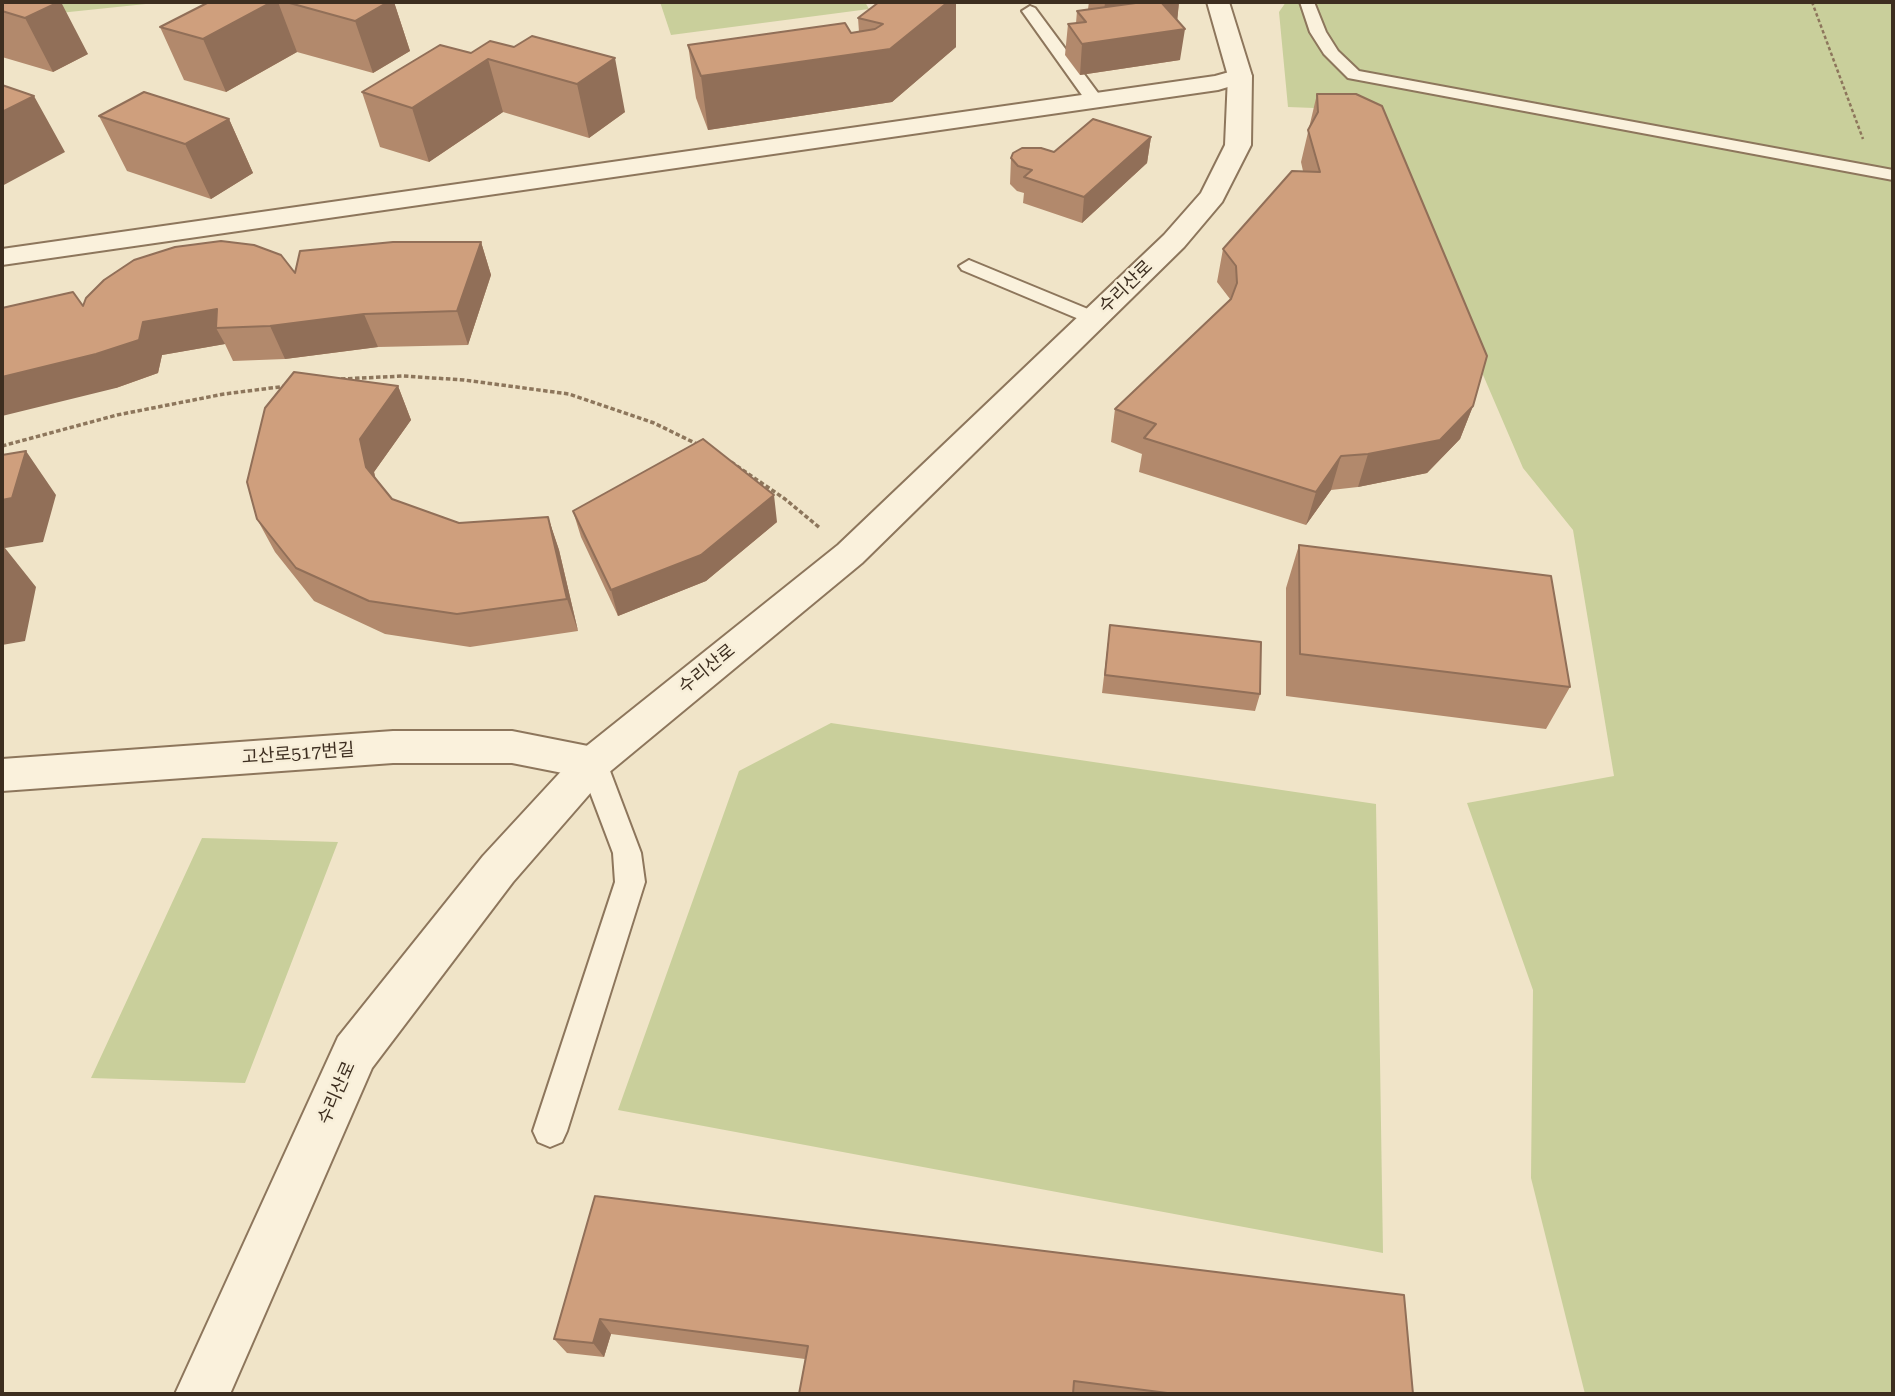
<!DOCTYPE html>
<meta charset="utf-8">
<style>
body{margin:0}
#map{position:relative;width:1895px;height:1396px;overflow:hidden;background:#f0e4c8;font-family:"Roboto Serif",serif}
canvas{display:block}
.frame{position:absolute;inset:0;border:4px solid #3d2e20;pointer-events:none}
</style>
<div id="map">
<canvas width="1895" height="1396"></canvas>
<div class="frame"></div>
</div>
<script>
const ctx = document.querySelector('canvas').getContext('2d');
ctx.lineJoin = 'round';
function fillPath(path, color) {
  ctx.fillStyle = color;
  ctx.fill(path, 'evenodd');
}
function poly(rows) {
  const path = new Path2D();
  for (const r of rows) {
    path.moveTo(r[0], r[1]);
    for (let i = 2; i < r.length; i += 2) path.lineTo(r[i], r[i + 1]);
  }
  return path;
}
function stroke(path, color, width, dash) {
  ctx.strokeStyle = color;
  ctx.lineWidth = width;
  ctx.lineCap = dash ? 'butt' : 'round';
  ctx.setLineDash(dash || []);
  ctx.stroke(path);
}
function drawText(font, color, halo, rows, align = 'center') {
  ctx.font = font + ' "Roboto Serif","Noto Sans KR",serif';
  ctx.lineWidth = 5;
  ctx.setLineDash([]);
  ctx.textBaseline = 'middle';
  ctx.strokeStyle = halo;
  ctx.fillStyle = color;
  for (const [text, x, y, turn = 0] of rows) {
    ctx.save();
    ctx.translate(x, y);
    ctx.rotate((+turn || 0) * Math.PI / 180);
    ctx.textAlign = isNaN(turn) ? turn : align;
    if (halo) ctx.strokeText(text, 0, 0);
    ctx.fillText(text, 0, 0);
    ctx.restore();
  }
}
fillPath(poly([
 [2,2,165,2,2,19],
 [660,2,865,2,869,9,671,35],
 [1286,2,1893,2,1893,1394,1585,1394,1531,1178,1533,990,1467,803,1614,776,1573,530,1523,468,1447,291,1341,109,1288,107,1279,12],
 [831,723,1376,804,1383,1253,618,1110,739,771],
 [202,838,338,842,245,1083,91,1078]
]), '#c9cf9b');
const service = poly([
 [1300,2,1314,2,1326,32,1338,51,1359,71,1893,170,1893,180,1348,78,1324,54,1310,32,1300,2],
 [1030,6,1035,8,1101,97,1103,101,1101,105,1089,105,1022,11,1030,6],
 [969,260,1100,314,1103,318,1100,322,1086,322,962,270,959,266,969,260],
 [593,752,603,755,607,763,641,853,645,882,567,1131,562,1142,550,1147,538,1142,533,1131,615,882,613,853,579,763,583,755,593,752]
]);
const minor = poly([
 [1240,69,1248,71,1252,76,1248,81,1218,90,2,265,2,249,1215,76,1240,69],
 [393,731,512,731,593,747,607,752,613,763,607,774,593,779,512,763,393,763,2,791,2,759,393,731]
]);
const tertiary = poly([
 [1207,2,1229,2,1252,76,1251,145,1222,202,1184,247,862,563,607,774,513,882,372,1068,230,1394,175,1394,338,1037,483,856,579,752,838,545,1164,235,1201,193,1225,145,1228,76,1207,2]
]);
stroke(service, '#8d765c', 4);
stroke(minor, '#8d765c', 4);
stroke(tertiary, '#8d765c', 4);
stroke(poly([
 [1812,2,1863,139]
]), '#8d765c', 2.5, [3.5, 2.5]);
stroke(poly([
 [341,379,403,376,464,380,569,394,654,423,699,445],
 [2,446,117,415,224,394,287,386],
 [731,462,785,499,820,528]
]), '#8d765c', 3.5, [4.5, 2.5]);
fillPath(service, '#faf1dc');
fillPath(minor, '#faf1dc');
fillPath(tertiary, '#faf1dc');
fillPath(poly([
 [2,2,88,54,53,72,2,57],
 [209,2,394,2,410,51,373,73,297,52,226,92,184,80,160,27],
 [879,2,956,47,892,102,708,130,696,98,688,45,859,32,858,18],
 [1089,2,1179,2,1177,20,1180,60,1080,75,1065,55,1068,24,1076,23,1077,11,1088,9],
 [532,36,625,112,589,138,503,112,429,162,380,147,362,92,471,53,514,47],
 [1317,94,1473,406,1460,439,1427,473,1358,487,1331,490,1306,525,1139,472,1142,454,1111,442,1115,409,1230,299,1217,282,1223,249,1303,171,1301,162],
 [99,116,229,119,253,173,211,199,127,171],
 [1151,137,1147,163,1082,223,1023,203,1024,193,1017,191,1010,184,1011,158],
 [481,242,491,275,468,345,378,347,285,359,233,361,225,344,162,355,158,373,116,388,83,306],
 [398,386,411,420,374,472,376,480,392,499,459,523,548,517,559,550,578,631,470,647,385,634,314,601,275,552,257,519],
 [573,511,777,522,706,581,618,616,581,537],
 [1299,545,1570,687,1546,729,1286,696,1286,588],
 [1110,625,1260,694,1255,711,1102,693],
 [595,1196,1413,1394,799,1394,805,1359,611,1334,604,1357,567,1353,554,1339]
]), '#b2896c');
fillPath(poly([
 [59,2,61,2,88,54,53,72,25,18],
 [272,2,278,2,297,52,226,92,203,39],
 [388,2,394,2,410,51,373,73,355,21],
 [948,2,956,2,956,47,892,102,708,130,701,76,890,49],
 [1105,2,1179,2,1177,23,1102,33],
 [1185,29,1180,60,1080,75,1082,44],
 [615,58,625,112,589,138,577,84],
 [488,59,503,112,429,162,412,108],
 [34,96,65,152,2,186,2,112],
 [229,119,253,173,211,199,185,144],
 [1151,137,1147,163,1082,223,1084,197],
 [481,242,491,275,468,345,457,311],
 [217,309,216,328,225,344,162,355,158,373,116,388,2,416,2,377,143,322],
 [364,314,378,347,285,359,270,326],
 [398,386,411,420,374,472,380,501,366,467,360,439],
 [1473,406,1460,439,1427,473,1358,487,1368,454],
 [26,451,56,495,43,542,5,548,36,587,25,641,2,645,2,500],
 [1341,456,1331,490,1306,525,1316,492],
 [774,495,777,522,706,581,618,616,611,590],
 [548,517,559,550,578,631,567,599],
 [600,1319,611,1334,604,1357,593,1343]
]), '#916f58');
const building = poly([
 [2,2,59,2,25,18,2,11,2,2],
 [209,2,272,2,203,39,160,27,209,2],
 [286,2,388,2,355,21,286,2],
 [879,2,948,2,890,49,701,76,688,45,845,23,851,33,875,29,883,24,858,18,879,2],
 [1143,2,1161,2,1185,29,1082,44,1068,24,1086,22,1077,11,1143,2],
 [532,36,615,58,577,84,488,59,412,108,362,92,440,45,471,53,490,41,514,47,532,36],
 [2,85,34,96,2,112,2,85],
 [144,92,229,119,185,144,99,116,144,92],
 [1317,94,1356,94,1382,106,1487,356,1473,406,1440,440,1368,454,1341,456,1316,492,1144,438,1156,424,1115,409,1231,299,1237,283,1236,266,1223,249,1292,171,1320,172,1308,130,1318,112,1317,94],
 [1093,119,1151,137,1084,197,1024,177,1032,170,1018,166,1011,158,1013,153,1022,148,1041,148,1054,152,1093,119],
 [221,241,254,245,281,255,295,273,300,251,393,242,481,242,457,311,364,314,270,326,216,328,217,309,143,322,139,340,96,354,2,377,2,308,73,292,83,306,86,298,104,280,134,260,175,247,221,241],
 [294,372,398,386,360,439,366,467,392,499,459,523,548,517,567,599,457,614,369,601,296,568,257,519,247,482,265,408,294,372],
 [703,439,774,495,701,555,611,590,573,511,703,439],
 [26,451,12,498,2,500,2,455,26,451],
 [1299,545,1551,576,1570,687,1300,654,1299,545],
 [1110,625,1261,642,1260,694,1105,675,1110,625],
 [595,1196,1404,1295,1413,1394,1175,1394,1074,1381,1073,1394,799,1394,808,1346,600,1319,593,1343,554,1339,595,1196]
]);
fillPath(building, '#cf9f7d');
stroke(building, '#916f58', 2);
drawText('18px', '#3d2e20', '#f7eed8', [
 ["수리산로",1126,287,-44],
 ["수리산로",707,669,-39],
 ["고산로517번길",298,754,-4],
 ["수리산로",337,1093,-66]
]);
</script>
